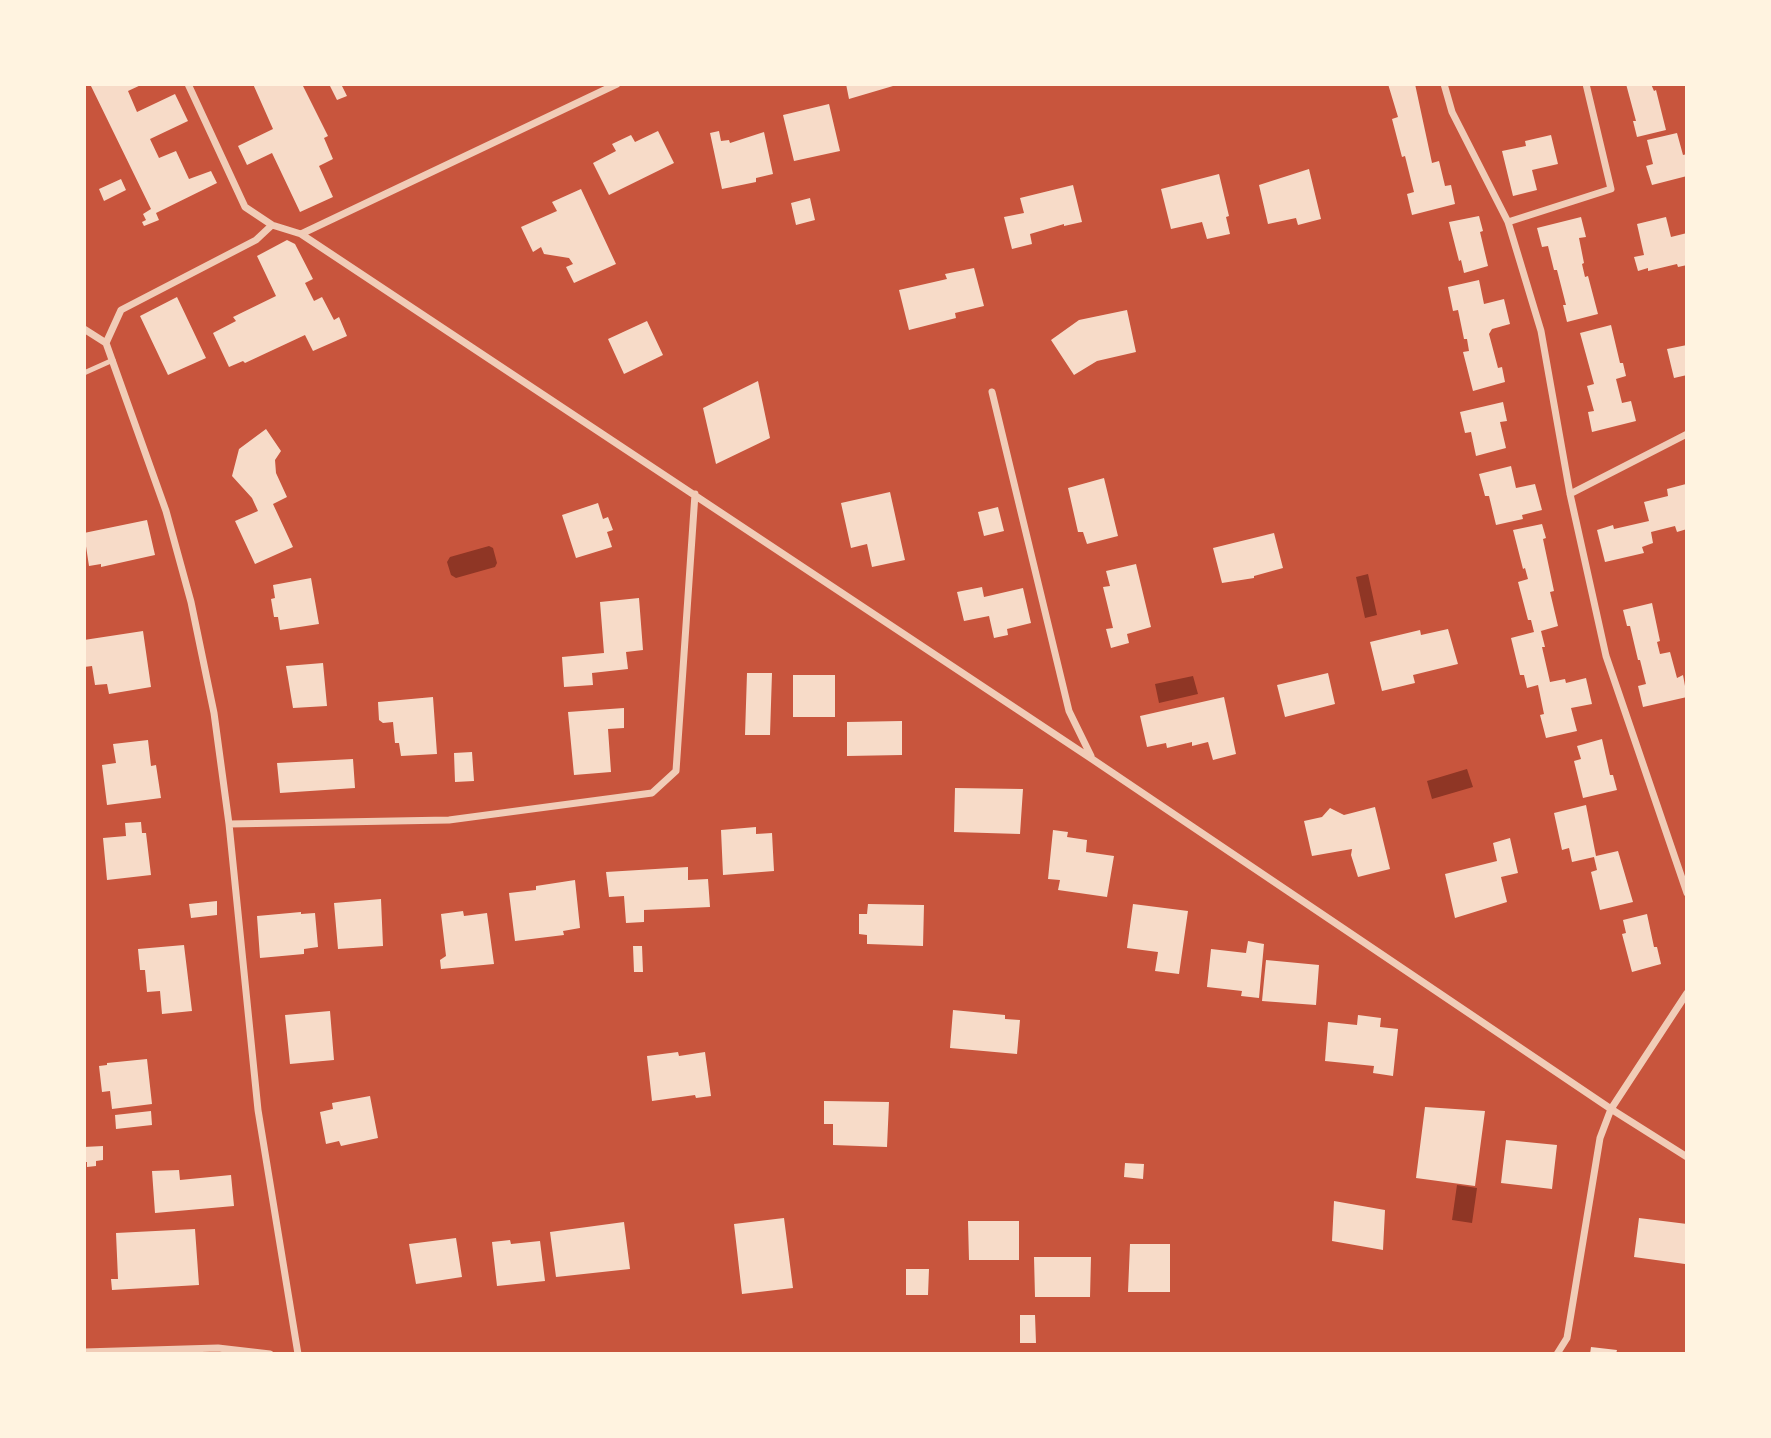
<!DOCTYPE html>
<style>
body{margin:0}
#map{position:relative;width:1771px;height:1438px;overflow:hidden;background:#c8553d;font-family:Manrope,sans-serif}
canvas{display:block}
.frame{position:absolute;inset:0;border:86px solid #fff3e0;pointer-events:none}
</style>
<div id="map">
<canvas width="1771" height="1438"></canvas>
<div class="frame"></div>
</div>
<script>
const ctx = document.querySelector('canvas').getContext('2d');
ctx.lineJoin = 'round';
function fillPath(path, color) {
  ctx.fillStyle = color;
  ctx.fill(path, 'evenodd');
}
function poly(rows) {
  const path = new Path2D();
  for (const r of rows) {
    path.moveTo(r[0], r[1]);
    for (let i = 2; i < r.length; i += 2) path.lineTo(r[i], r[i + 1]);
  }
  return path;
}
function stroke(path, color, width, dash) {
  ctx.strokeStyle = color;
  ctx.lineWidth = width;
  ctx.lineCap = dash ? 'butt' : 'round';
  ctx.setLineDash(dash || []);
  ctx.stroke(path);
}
fillPath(poly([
 [489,546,493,548,497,563,495,567,456,578,451,575,447,562,450,557],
 [1368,574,1377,615,1365,618,1356,577],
 [1193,676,1198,694,1159,703,1155,684],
 [1467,769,1473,787,1432,799,1427,781],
 [1457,1185,1477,1188,1472,1223,1452,1220]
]), '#8f3625');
fillPath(poly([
 [90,84,143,84,128,91,137,112,175,94,188,121,150,139,159,158,176,151,189,179,211,171,217,183,156,213,159,220,144,226,142,222,146,220,143,214,151,209],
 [253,84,302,84,328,136,324,138,333,159,319,166,333,197,300,212,272,153,247,165,238,146,273,129],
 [329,84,341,84,347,96,337,100],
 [846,84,892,84,893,86,849,99],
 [1388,84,1415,84,1432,163,1439,161,1445,186,1451,185,1455,204,1412,215,1407,194,1414,192,1405,156,1402,157,1392,119,1398,117],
 [1626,84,1651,84,1654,91,1656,90,1666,130,1637,137,1633,121,1636,121],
 [829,104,840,151,794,161,783,115],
 [658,131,674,163,609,195,593,163,616,151,612,144,631,135,635,142],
 [719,131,721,141,729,140,730,143,764,132,773,174,756,178,756,182,722,189,710,133],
 [1677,133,1683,155,1687,154,1687,176,1652,185,1646,166,1653,164,1647,140],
 [1551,135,1558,164,1532,170,1537,190,1513,196,1502,151,1526,146,1525,141],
 [1309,169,1321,219,1298,225,1296,218,1268,224,1259,185],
 [1219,174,1229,216,1226,217,1230,234,1207,239,1202,222,1171,229,1161,189],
 [121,179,126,190,104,201,99,189],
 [1073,185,1082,222,1064,226,1064,224,1030,234,1032,244,1012,249,1004,217,1024,213,1020,198],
 [581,189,616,264,574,283,566,267,573,264,569,258,544,254,541,247,533,252,521,227,557,211,552,202],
 [810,198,815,220,796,225,791,203],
 [1479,216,1483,231,1480,232,1488,266,1464,273,1461,260,1459,261,1449,222],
 [1581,217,1586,237,1579,238,1584,263,1582,264,1585,277,1588,276,1598,314,1567,322,1563,305,1566,305,1557,270,1554,270,1548,246,1542,247,1537,228],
 [1666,217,1671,237,1687,233,1687,265,1678,267,1677,264,1648,271,1648,268,1638,271,1634,257,1644,255,1637,224],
 [287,240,295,244,313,279,305,283,314,301,322,297,334,320,339,317,347,336,313,351,305,335,245,363,243,361,229,367,213,333,236,321,233,317,276,296,257,256],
 [974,268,984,306,955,313,956,318,909,330,899,290,947,279,945,274],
 [1479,280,1484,304,1504,299,1510,324,1492,329,1489,334,1498,368,1502,367,1505,382,1473,391,1463,352,1469,351,1467,339,1464,339,1458,310,1453,311,1448,287],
 [177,297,206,358,168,375,140,316],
 [1127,310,1136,352,1097,361,1074,375,1051,340,1079,320],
 [647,321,663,355,624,374,608,339],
 [1611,325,1620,363,1623,363,1626,376,1616,379,1622,403,1631,401,1636,421,1592,432,1588,412,1594,411,1587,386,1594,384,1580,333],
 [1687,345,1687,375,1674,378,1667,349],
 [758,381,770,438,716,464,703,408],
 [1503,402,1507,421,1500,422,1506,448,1476,456,1471,432,1465,433,1460,412],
 [266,429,281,451,275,460,276,473,287,497,273,504,293,547,255,564,235,521,258,511,252,498,232,476,239,449],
 [1511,466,1516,488,1535,484,1542,510,1522,515,1523,519,1496,525,1489,496,1485,496,1479,474],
 [1104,478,1118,536,1087,544,1083,532,1078,532,1068,488],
 [1686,484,1687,529,1677,532,1675,526,1651,532,1653,543,1642,547,1644,553,1605,562,1597,530,1613,525,1614,529,1649,521,1644,502,1668,496,1667,489],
 [890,492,905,560,872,567,867,544,851,548,841,503],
 [598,503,603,519,608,517,613,530,607,532,612,547,576,558,562,515],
 [998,507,1004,531,984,536,978,512],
 [147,520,155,555,101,567,101,564,89,566,84,533],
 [1542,524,1546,538,1543,539,1554,591,1550,592,1558,626,1541,631,1545,647,1542,647,1550,682,1565,679,1566,683,1586,678,1592,704,1571,708,1577,731,1546,738,1540,715,1544,714,1538,685,1527,688,1524,675,1520,675,1511,638,1534,632,1531,620,1528,620,1518,582,1528,579,1525,568,1523,569,1513,530],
 [1274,533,1283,568,1254,576,1254,578,1222,583,1213,548],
 [1136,564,1151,627,1127,634,1129,643,1111,648,1106,629,1113,628,1103,587,1110,586,1106,571],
 [311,578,319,624,280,630,278,617,274,617,271,599,275,598,273,585],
 [982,587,984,597,1023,588,1031,623,1007,629,1008,635,994,638,989,616,964,621,957,592],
 [639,598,643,650,626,652,628,669,592,673,593,685,564,687,562,657,604,653,600,602],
 [1652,603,1660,641,1657,642,1660,654,1670,652,1677,678,1683,675,1687,697,1643,707,1638,686,1646,684,1640,660,1638,660,1630,626,1627,626,1623,610],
 [1448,629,1458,664,1413,675,1415,683,1382,691,1370,642,1420,630,1421,635],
 [143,631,151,687,109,694,107,684,95,685,92,666,84,667,84,640],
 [323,663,327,706,293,708,286,666],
 [747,673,772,673,770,735,745,735],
 [1328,673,1335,704,1285,717,1277,685],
 [793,675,835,675,835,717,793,717],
 [433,697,437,754,401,756,399,743,395,743,393,722,383,723,379,720,378,702],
 [1224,697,1236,754,1213,760,1208,742,1192,746,1192,742,1167,748,1166,743,1147,747,1140,716],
 [624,708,624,728,608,729,611,772,574,775,568,712],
 [902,721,902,755,847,756,847,722],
 [1602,739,1610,775,1613,775,1617,790,1583,798,1574,761,1581,759,1577,746],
 [148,740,151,766,156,765,161,798,107,805,102,765,116,763,113,744],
 [472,752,474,781,455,782,454,753],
 [353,759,355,788,280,793,277,763],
 [955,788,1023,789,1020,834,954,832],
 [1586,805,1596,856,1618,851,1633,902,1600,910,1591,872,1597,870,1594,857,1572,862,1569,848,1562,850,1554,813],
 [1375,807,1390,869,1358,877,1351,855,1352,849,1312,856,1304,821,1322,817,1330,808,1344,815],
 [141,822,142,833,146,833,151,875,107,880,103,838,126,836,125,823],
 [756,827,756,834,772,833,774,871,723,875,721,830],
 [1053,830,1068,832,1067,837,1087,840,1086,852,1114,856,1107,897,1058,890,1060,880,1048,879],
 [1510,838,1518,873,1501,877,1507,902,1455,918,1445,874,1497,861,1493,843],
 [688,867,688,880,708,879,710,907,644,910,644,922,626,923,624,896,609,897,606,872],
 [575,880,580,928,563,931,564,935,515,941,509,893,536,890,536,886],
 [381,899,383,946,338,949,334,903],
 [217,901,217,915,191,918,189,904],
 [868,904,924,905,923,946,867,944,867,935,859,934,859,914,867,914],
 [1133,904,1188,911,1179,974,1155,971,1158,952,1127,948],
 [463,911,464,916,487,913,494,964,441,969,440,960,446,956,441,914],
 [301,912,301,914,315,913,318,947,304,949,304,954,260,958,257,916],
 [1647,914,1654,947,1657,947,1661,964,1632,972,1622,934,1626,933,1623,920],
 [1248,941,1264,944,1259,998,1241,996,1242,991,1207,987,1211,949,1246,953],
 [184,945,192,1011,162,1014,160,991,147,992,145,970,140,970,138,949],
 [633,946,642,946,643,972,634,972],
 [1266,960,1319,965,1316,1005,1262,1001],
 [953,1010,1005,1015,1005,1019,1020,1020,1017,1054,950,1048],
 [330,1011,334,1060,290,1064,285,1015],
 [1358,1015,1381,1018,1380,1027,1398,1029,1393,1076,1373,1073,1374,1066,1325,1061,1328,1022,1357,1025],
 [678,1052,679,1056,705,1052,711,1096,696,1098,695,1095,652,1101,647,1056],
 [147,1059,152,1104,112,1109,110,1091,102,1092,99,1066,107,1065,107,1063],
 [370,1096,378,1138,341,1146,339,1141,326,1144,320,1112,333,1109,332,1103],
 [824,1101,889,1102,887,1147,833,1145,833,1124,824,1124],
 [1425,1107,1485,1111,1475,1186,1416,1178],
 [151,1111,152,1125,116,1129,115,1115],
 [1506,1140,1557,1145,1552,1189,1501,1183],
 [103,1146,103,1160,96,1161,96,1166,87,1167,87,1162,84,1162,84,1147],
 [1125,1163,1144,1164,1143,1179,1124,1177],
 [179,1170,180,1180,231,1175,234,1206,155,1213,152,1171],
 [1334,1201,1385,1210,1383,1250,1332,1241],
 [784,1218,793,1288,742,1294,734,1224],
 [1639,1218,1687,1224,1685,1264,1634,1257],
 [968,1221,1019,1221,1019,1260,969,1260],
 [624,1222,630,1269,556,1277,550,1232],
 [195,1229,199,1285,112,1290,111,1279,118,1279,116,1233],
 [456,1238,462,1277,416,1284,409,1244],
 [510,1240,511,1244,540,1241,545,1281,497,1286,492,1242],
 [1130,1244,1170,1244,1170,1292,1128,1292],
 [1034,1257,1091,1257,1090,1297,1035,1297],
 [906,1269,929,1269,928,1295,906,1295],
 [1020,1315,1035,1315,1036,1343,1020,1343],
 [1591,1347,1617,1350,1616,1354,1590,1354]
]), '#f7dbc8');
stroke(poly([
 [84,373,113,360]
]), '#f1ccb7', 5);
stroke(poly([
 [188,84,245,207,272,225,301,234,1092,759,1611,1109,1687,1157],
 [1444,84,1452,112,1508,222,1541,331,1570,494,1606,656,1687,893],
 [1508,222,1611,189,1586,84],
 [272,225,256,240,121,310,106,343,166,511,191,602,214,713,229,824,258,1110,298,1354],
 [301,234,617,84],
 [84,329,106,343],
 [992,392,1069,711,1091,756],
 [1570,494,1687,434],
 [229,824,449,820,652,793,676,771,695,494],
 [84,1352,218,1348,270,1354],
 [1557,1354,1567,1338,1600,1138,1611,1109,1687,993]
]), '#f1ccb7', 7);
</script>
